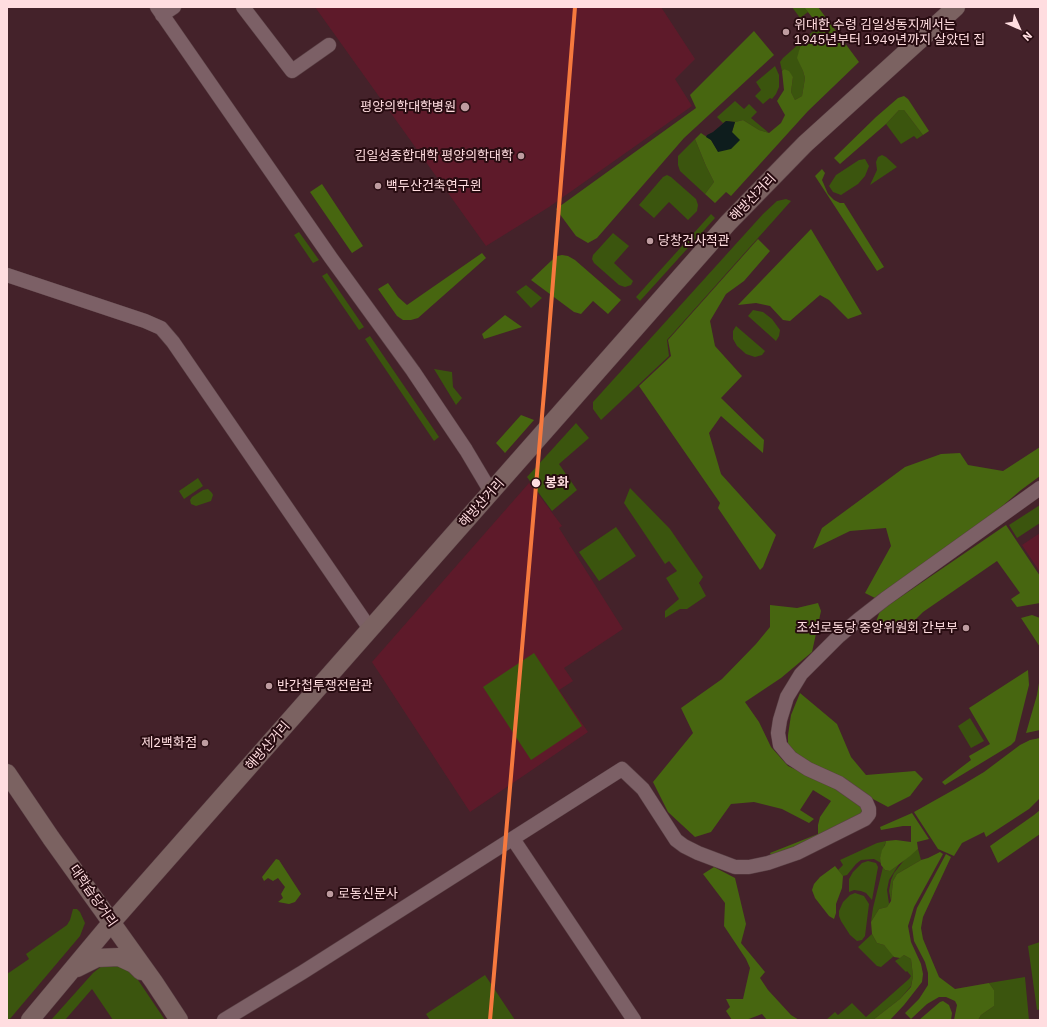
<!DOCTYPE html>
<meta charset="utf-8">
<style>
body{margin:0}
#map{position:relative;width:1047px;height:1027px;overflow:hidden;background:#44222a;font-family:"IBM Plex Sans",sans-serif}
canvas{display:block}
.frame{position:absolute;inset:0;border:8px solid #ffdde0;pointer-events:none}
.north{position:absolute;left:999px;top:8px;width:40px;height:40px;-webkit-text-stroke:3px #280c11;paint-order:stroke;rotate:135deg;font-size:11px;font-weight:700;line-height:16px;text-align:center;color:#ffdde0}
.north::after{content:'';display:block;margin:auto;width:14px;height:18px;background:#ffdde0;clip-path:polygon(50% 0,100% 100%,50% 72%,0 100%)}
</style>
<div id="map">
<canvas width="1047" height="1027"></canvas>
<div class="frame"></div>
<div class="north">N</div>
</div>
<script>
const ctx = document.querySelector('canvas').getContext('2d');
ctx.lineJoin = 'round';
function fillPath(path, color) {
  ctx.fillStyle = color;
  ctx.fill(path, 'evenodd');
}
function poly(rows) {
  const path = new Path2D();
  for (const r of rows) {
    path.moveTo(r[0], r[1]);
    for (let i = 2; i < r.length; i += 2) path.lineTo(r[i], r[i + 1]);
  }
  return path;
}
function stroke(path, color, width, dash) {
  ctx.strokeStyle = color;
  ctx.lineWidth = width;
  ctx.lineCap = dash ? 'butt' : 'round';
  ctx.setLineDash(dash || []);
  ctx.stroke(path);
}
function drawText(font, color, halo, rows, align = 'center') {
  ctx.font = font + ' "IBM Plex Sans","Noto Sans KR",sans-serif';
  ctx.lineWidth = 4;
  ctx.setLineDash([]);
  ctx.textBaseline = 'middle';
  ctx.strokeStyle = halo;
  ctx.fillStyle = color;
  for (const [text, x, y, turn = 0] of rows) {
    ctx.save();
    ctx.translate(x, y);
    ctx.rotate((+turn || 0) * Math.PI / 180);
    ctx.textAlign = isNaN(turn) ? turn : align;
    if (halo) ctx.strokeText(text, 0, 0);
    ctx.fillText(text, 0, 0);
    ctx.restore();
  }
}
fillPath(poly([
 [315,7,661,7,695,59,675,79,692,106,549,207,486,246],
 [529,483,533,487,562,526,559,528,623,629,564,668,573,681,559,690,588,732,470,812,372,662],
 [1040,533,1040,572,1022,545]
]), '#5e1a2a');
fillPath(poly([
 [792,7,804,7,808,12,800,18],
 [819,26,823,31,821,38,800,47,798,58,803,71,805,78,802,96,795,100,791,92,793,77,784,69,782,71,780,62,783,58],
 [775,66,779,75,779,87,776,94,772,99,770,98,763,104,755,96,761,90,756,82],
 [735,101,744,109,749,104,757,112,751,118,769,133,759,130,743,120,735,122,726,121,723,123,717,117],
 [899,110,904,110,923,135,917,139,914,136,901,144,886,124],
 [695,139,706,166,714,182,705,194,680,171,678,165,678,156],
 [882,155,886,157,897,167,870,185,877,170,876,162,878,157],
 [865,159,869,166,865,176,858,184,841,195,833,192,829,186,836,175,859,160],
 [667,175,671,177,696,199,698,205,697,211,688,220,669,202,654,218,639,205,663,177],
 [786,199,791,201,667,340,669,356,601,420,593,409,593,402,763,214,777,201],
 [711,214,715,218,640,301,636,297],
 [299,232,319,260,313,263,294,235],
 [613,233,629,246,614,263,633,281,631,285,625,287,619,285,594,263,592,259,593,255],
 [327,273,364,327,359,330,322,276],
 [526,285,542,298,531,308,516,292],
 [753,310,763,312,772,319,780,330,779,336,776,341,748,316],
 [736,326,765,351,762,355,755,357,746,354,737,346,733,339,733,331],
 [370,336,439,437,434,441,365,339],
 [434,369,452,372,453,387,462,398,456,405],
 [576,423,589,438,559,464,577,490,552,511,527,477],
 [198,478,203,486,184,499,179,491],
 [630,488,670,529,703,577,699,583,706,596,687,609,680,609,665,618,665,611,679,599,666,578,677,571,669,561,665,564,624,503],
 [208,489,212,493,213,495,211,501,196,506,191,504,190,500,192,497,203,490],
 [1040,505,1040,523,1017,538,1009,525],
 [616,527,636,556,599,581,579,552],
 [534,653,582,726,531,760,483,687],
 [970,718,984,741,971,748,958,726],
 [886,841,880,858,881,863,874,859,861,860,856,864,847,875,843,876,838,870,843,865,840,860,877,843],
 [918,849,921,860,897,874,893,881,891,901,889,891,891,880,894,873,905,859],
 [868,861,876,863,878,867,872,900,866,893,861,891,854,890,849,892,849,879,853,872,862,863],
 [899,864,889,880,887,890,889,904,887,907,879,909,871,922,873,908,883,867,885,870,890,871],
 [855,893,864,896,869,904,865,936,862,940,857,941,850,935,841,921,839,916,839,911,843,902,850,895],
 [73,909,77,909,80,912,85,923,80,936,9,1020,7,1020,7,974,29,959,26,954,67,925,70,920],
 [872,934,877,943,884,945,894,956,881,967,877,966,858,947],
 [1040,942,1040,1009,1037,1010,1028,946],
 [904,955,911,959,913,976,911,986,900,999,873,1020,826,1020,835,1012,838,1015,852,1003,866,1017,909,979,911,976,907,971,906,972,895,961],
 [119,963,136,977,165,1020,113,1020,92,989,65,1020,51,1020,93,973,103,965],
 [485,975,515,1020,430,1020,426,1014],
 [1025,977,1029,1020,978,1020,981,1015,994,1006,994,990,989,983]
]), '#3b550e');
fillPath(poly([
 [804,7,818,7,859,62,808,111,731,196,726,192,715,203,705,194,714,182,706,166,695,139,701,133,711,140,718,151,732,132,735,122,743,120,759,130,769,133,781,123,785,115,777,101,784,90,782,71,784,69,789,71,793,77,791,92,795,100,802,96,805,78,803,71,797,58,800,47,809,39,821,38,823,31],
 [754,31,774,55,684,138,597,238,588,243,576,236,556,209,696,108,690,95],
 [904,96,908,99,929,131,923,135,904,110,899,110,886,124,840,164,834,158,876,117,898,98],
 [822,169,825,173,822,180,828,194,834,200,840,203,844,203,884,267,877,271,815,176],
 [322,184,363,246,352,253,310,192],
 [811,229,862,314,848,319,829,300,820,295,790,321,783,320,770,306,756,303,738,305],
 [758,239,770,251,744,281,726,294,710,321,715,346,742,376,721,398,764,440,763,453,721,416,709,433,721,474,776,535,763,567,760,570,718,508,720,503,639,386,671,356,668,340],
 [482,253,486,258,418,318,411,320,403,320,397,316,378,289,388,283,398,297,407,305],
 [562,255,568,256,575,260,621,300,608,314,593,301,581,314,574,312,531,280,551,261,557,256],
 [505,315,522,327,484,339,482,334],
 [521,415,534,420,505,453,496,443],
 [1040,447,1040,476,1021,490,993,514,875,598,865,593,891,546,886,528,850,531,813,549,822,528,905,467,941,454,960,453,968,465,1003,471],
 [1006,525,1040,576,1040,603,1017,607,1011,599,1020,593,997,561,923,612,902,633,874,627,880,611],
 [818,603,821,611,812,652,781,678,745,702,759,722,771,747,788,766,841,790,862,808,863,814,859,818,772,857,770,853,818,834,818,825,820,817,831,801,813,790,800,810,814,819,809,823,782,809,754,802,731,804,711,832,695,837,668,812,653,782,693,733,681,708,722,679,756,644,770,627,770,605,797,608],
 [1032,615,1040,618,1040,647,1021,618],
 [1040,662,1040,730,1026,733,1037,695,1040,677],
 [1028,670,1029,685,1015,741,1011,745,945,785,942,782,971,760,969,756,990,744,969,708],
 [800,693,837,724,851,757,866,775,915,771,923,779,910,796,888,807,798,759,788,748,788,735,791,715],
 [1040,738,1040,798,1029,809,986,837,984,832,962,843,954,856,938,849,914,812,964,784,984,772,1020,745,1030,740],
 [1040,810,1040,834,998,863,990,846,1034,815],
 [912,813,929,839,917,842,918,849,910,856,890,871,885,870,881,865,880,858,882,850,885,845,886,841,896,840,911,842,911,826,903,826,881,830,880,827],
 [940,852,943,854,914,907,908,926,911,942,921,964,923,974,922,982,904,1005,890,1020,873,1020,900,999,911,987,913,976,911,959,904,955,900,958,894,957,884,945,877,943,872,934,871,922,879,909,887,907,891,901,893,881,897,874,921,860,928,858],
 [946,854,951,857,923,917,921,928,923,939,939,977,955,989,989,983,994,990,994,1006,981,1015,978,1020,954,1020,957,1005,955,1001,946,997,939,997,927,1004,911,1019,905,1013,919,999,928,985,928,973,925,962,914,941,912,927,917,908],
 [276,859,279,860,301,894,295,902,289,904,278,902,283,898,281,894,285,887,278,878,273,881,268,878,264,881,262,877],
 [835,866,843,876,842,888,836,904,836,913,834,919,829,916,815,898,812,890,814,884,820,877],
 [714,867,735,878,746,924,741,943,765,972,760,978,768,990,791,1015,799,1020,767,1020,762,1014,746,1020,732,1020,726,1011,730,1007,726,999,743,999,750,968,746,959,724,926,725,903,703,874],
 [943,1001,949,1005,952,1013,951,1020,919,1020,940,1002]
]), '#476610');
fillPath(poly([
 [726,121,735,122,732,132,740,140,731,149,718,152,711,140,706,137,707,135,713,132]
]), '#0e1d1d');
const minor = poly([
 [157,7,331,258,413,371,466,450,491,492],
 [243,7,292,71,329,45],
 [162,15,174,7],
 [7,275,145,321,161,328,173,342,370,629],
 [513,839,634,1020],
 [224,1020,303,972,622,769,643,789,676,840,684,846,698,853,735,867,749,867,768,863,797,853,865,819,869,814,869,809,866,802,839,783,808,769,791,758,780,745,778,733,780,720,787,697,801,674,838,637,858,620,885,599,1040,488]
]);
const major = poly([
 [7,773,51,838,154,982,179,1020],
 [77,968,97,958,119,957,134,964,141,971],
 [30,1020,111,923,728,223,805,144,956,7]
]);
stroke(minor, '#5a4045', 15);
stroke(major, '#5a4045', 19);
stroke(minor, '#7c6066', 14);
stroke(major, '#7b6261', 18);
stroke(poly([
 [490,1020,545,381,575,7]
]), '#f6793e', 4);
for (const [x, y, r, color] of [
 [786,32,4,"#be9ca0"],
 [465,107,5,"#be9ca0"],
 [521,156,4,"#be9ca0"],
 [378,186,4,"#be9ca0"],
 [650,241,4,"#be9ca0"],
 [536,483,5,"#ffdde0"],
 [966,628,4,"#be9ca0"],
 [269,686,4,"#be9ca0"],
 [205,743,4,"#be9ca0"],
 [330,894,4,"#be9ca0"]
]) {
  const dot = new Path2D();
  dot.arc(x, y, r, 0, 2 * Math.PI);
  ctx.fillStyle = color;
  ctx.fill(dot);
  stroke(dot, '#280c11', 1.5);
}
drawText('13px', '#ffdde0', '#280c11', [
 ["위대한 수령 김일성동지께서는",794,25],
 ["1945년부터 1949년까지 살았던 집",794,40],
 ["평양의학대학병원",456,107,"right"],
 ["김일성종합대학 평양의학대학",513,156,"right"],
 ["백두산건축연구윈",386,186],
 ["당창건사적관",658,241],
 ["조선로동당 중앙위원회 간부부",958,628,"right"],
 ["반간첩투쟁전람관",277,686],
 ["제2백화점",197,743,"right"],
 ["로동신문사",338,894]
], 'left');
drawText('13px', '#ffdde0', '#280c11', [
 ["해방산거리",753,198,-46],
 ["해방산거리",482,503,-48],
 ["해방산거리",268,746,-49],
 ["대학습당거리",93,896,55]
]);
drawText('bold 13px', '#ffdde0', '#280c11', [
 ["봉화",545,483]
], 'left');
</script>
